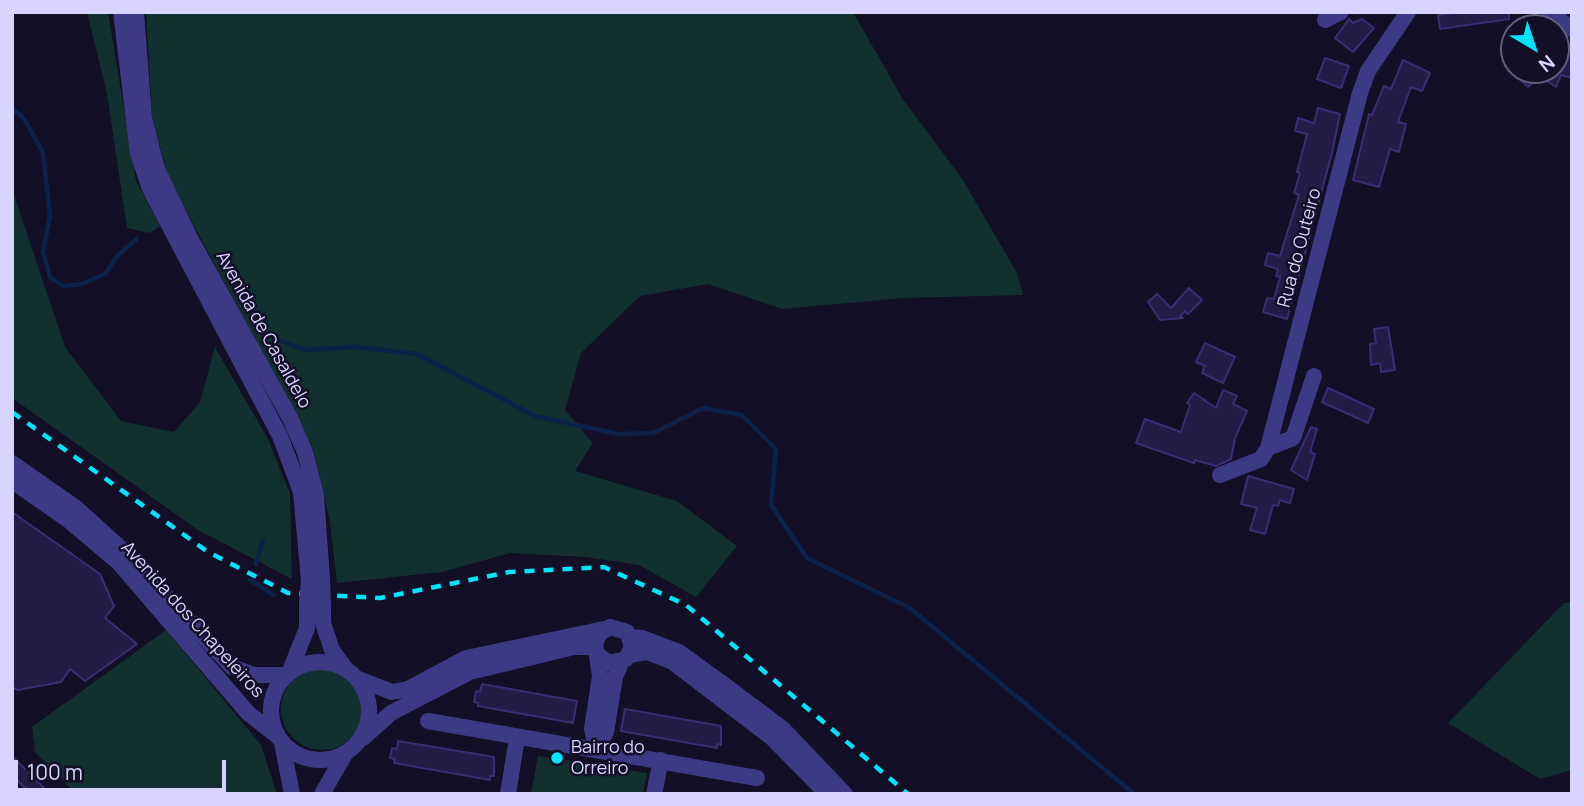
<!DOCTYPE html>
<style>
body{margin:0}
#map{position:relative;width:1584px;height:806px;overflow:hidden;background:#130f26;font-family:Manrope,sans-serif}
canvas{display:block}
.frame{position:absolute;inset:0;border:14px solid #d9d4ff;pointer-events:none}
.north{position:absolute;left:1500px;top:14px;width:70px;height:70px;box-sizing:border-box;background:#130f26;border:2px solid #625e7d;border-radius:50%;rotate:141deg;font-size:19px;font-weight:700;line-height:28px;text-align:center;color:#d9d4ff}
.north::after{content:'';display:block;margin:auto;width:24px;height:32px;background:#00e5ff;clip-path:polygon(50% 0,100% 100%,50% 72%,0 100%)}
.scale{position:absolute;left:14px;top:760px;width:212px;height:32px;box-sizing:border-box;border:4px solid #d9d4ff;border-top:0;padding-left:9px;font-size:21px;line-height:24px;white-space:nowrap;color:#d9d4ff;-webkit-text-stroke:5px #130f26;paint-order:stroke}
</style>
<div id="map">
<canvas width="1584" height="806"></canvas>
<div class="frame"></div>
<div class="north">N</div>
<div class="scale">100 m</div>
</div>
<script>
const ctx = document.querySelector('canvas').getContext('2d');
ctx.lineJoin = 'round';
function fillPath(path, color) {
  ctx.fillStyle = color;
  ctx.fill(path, 'evenodd');
}
function poly(rows) {
  const path = new Path2D();
  for (const r of rows) {
    if (r.length === 3) {
      path.moveTo(r[0] + r[2], r[1]);
      path.arc(r[0], r[1], r[2], 0, 2 * Math.PI);
      continue;
    }
    path.moveTo(r[0], r[1]);
    for (let i = 2; i < r.length; i += 2) path.lineTo(r[i], r[i + 1]);
  }
  return path;
}
function stroke(path, color, width, dash) {
  ctx.strokeStyle = color;
  ctx.lineWidth = width;
  ctx.lineCap = dash ? 'butt' : 'round';
  ctx.setLineDash(dash || []);
  ctx.stroke(path);
}
function drawText(font, color, halo, rows, align = 'center') {
  ctx.font = font + ' Manrope,sans-serif';
  ctx.lineWidth = 5;
  ctx.setLineDash([]);
  ctx.textBaseline = 'middle';
  ctx.strokeStyle = halo;
  ctx.fillStyle = color;
  for (const [text, x, y, turn = 0] of rows) {
    ctx.save();
    ctx.translate(x, y);
    ctx.rotate((+turn || 0) * Math.PI / 180);
    ctx.textAlign = isNaN(turn) ? turn : align;
    if (halo) ctx.strokeText(text, 0, 0);
    ctx.fillText(text, 0, 0);
    ctx.restore();
  }
}
fillPath(poly([
 [87,12,108,12,136,181,160,226,150,233,127,228,107,94],
 [146,12,853,12,902,98,963,180,1017,273,1023,295,903,298,782,309,708,284,640,296,581,353,565,410,593,443,575,471,677,501,737,546,696,597,639,565,586,557,510,553,442,572,337,583,330,522,313,448,168,177,152,117],
 [12,189,65,347,121,421,174,432,200,402,215,347,268,439,290,494,292,579,198,530,12,398],
 [1564,603,1572,603,1572,770,1540,779,1448,723],
 [166,630,261,745,277,794,76,794,35,752,32,727],
 [322,709,41],
 [538,756,647,773,643,794,531,794]
]), '#12302f');
stroke(poly([
 [12,108,25,120,43,153,50,216,43,252,50,277,63,286,82,284,105,274,117,256,137,239],
 [266,335,305,350,356,347,417,354,535,416,618,434,653,433,703,408,742,415,776,449,771,505,807,558,910,608,1134,794],
 [256,564,263,540],
 [250,580,274,595]
]), '#0c2248', 4.5);
const building = poly([
 [1461,12,1509,12,1509,19,1440,29,1438,15,1461,12],
 [1349,19,1353,23,1362,19,1374,28,1353,52,1335,38,1349,19],
 [1556,50,1572,55,1572,78,1561,75,1556,87,1539,76,1528,87,1519,78,1526,70,1556,70,1556,50],
 [1325,58,1349,66,1341,88,1317,79,1325,58],
 [1403,60,1430,73,1422,91,1411,87,1398,122,1406,124,1399,152,1390,149,1379,187,1353,180,1369,114,1372,115,1384,86,1391,89,1403,60],
 [1318,108,1340,114,1332,153,1287,319,1263,312,1267,298,1274,299,1280,277,1276,276,1278,269,1265,265,1268,253,1280,256,1299,195,1294,193,1300,173,1297,172,1307,134,1295,131,1298,118,1314,123,1318,108],
 [1189,288,1202,300,1188,314,1185,311,1180,316,1183,318,1160,320,1148,302,1157,294,1171,308,1189,288],
 [1388,327,1395,370,1381,372,1380,363,1371,365,1370,344,1376,343,1374,329,1388,327],
 [1205,343,1235,357,1223,383,1202,373,1205,366,1196,362,1205,343],
 [1328,388,1374,409,1368,423,1322,402,1328,388],
 [1223,390,1237,396,1233,404,1247,411,1235,438,1231,459,1216,466,1195,460,1194,463,1136,443,1145,419,1181,432,1190,405,1187,403,1194,393,1216,408,1223,390],
 [1311,427,1317,429,1310,452,1315,454,1307,480,1291,470,1311,427],
 [1248,476,1294,489,1290,503,1280,500,1278,506,1273,505,1265,534,1250,530,1257,508,1241,504,1248,476],
 [12,512,100,574,114,606,105,618,137,644,85,681,70,669,61,682,18,690,12,687,12,512],
 [482,684,577,701,573,723,478,706,478,703,474,702,476,691,480,692,482,684],
 [625,709,721,726,721,745,717,744,717,748,621,731,625,709],
 [398,741,494,757,494,776,490,776,490,780,394,763,395,759,390,758,392,748,397,749,398,741],
 [12,756,50,794,31,794,12,775,12,756]
]);
fillPath(building, '#241b47');
stroke(building, '#3b2d73', 2);
stroke(poly([
 [121,12,138,154,150,189,280,436,301,492,309,581],
 [136,12,144,118,157,169,190,238,290,418,305,452,316,495,322,579],
 [1549,12,1572,29],
 [1325,20,1341,12],
 [1268,448,1293,438,1314,376],
 [12,463,75,507,127,554,232,667,254,675,286,675],
 [1220,475,1261,459,1268,448,1360,93,1368,71,1408,12],
 [12,481,68,520,119,563,248,713,276,735],
 [323,604,323,623,332,650,345,668],
 [630,637,642,638,679,652,723,684,783,729,845,794],
 [629,655,647,652,671,661,772,738,827,794],
 [320,711,49],
 [290,671,307,628,307,603],
 [358,679,392,692,408,689,466,658,604,629],
 [428,721,757,778],
 [363,738,391,713,470,672,574,647,595,647],
 [282,743,292,794],
 [597,749,592,729,600,676,595,643,600,633,610,627,627,632,632,646,626,659,609,663,598,655],
 [597,749,606,732,615,677,622,661],
 [322,794,345,754],
 [508,794,517,738],
 [654,794,661,760]
]), '#3d3a85', 16);
stroke(poly([
 [12,412,208,552,288,593,380,598,509,572,604,567,686,605,908,794]
]), '#00e5ff', 4.5, [10, 9]);
stroke(poly([
 [322,579,323,604],
 [307,603,309,581]
]), '#3d3a85', 16);
for (const [x, y, r, color] of [
 [557,758,7,"#00e5ff"]
]) {
  const dot = new Path2D();
  dot.arc(x, y, r, 0, 2 * Math.PI);
  ctx.fillStyle = color;
  ctx.fill(dot);
  stroke(dot, '#130f26', 2.5);
}
drawText('18px', '#d9d4ff', '#130f26', [
 ["Rua do Outeiro",1300,248,-75],
 ["Avenida de Casaldelo",263,330,61],
 ["Avenida dos Chapeleiros",192,620,48]
]);
drawText('18px', '#d9d4ff', '#130f26', [
 ["Bairro do",571,748],
 ["Orreiro",571,769]
], 'left');
</script>
